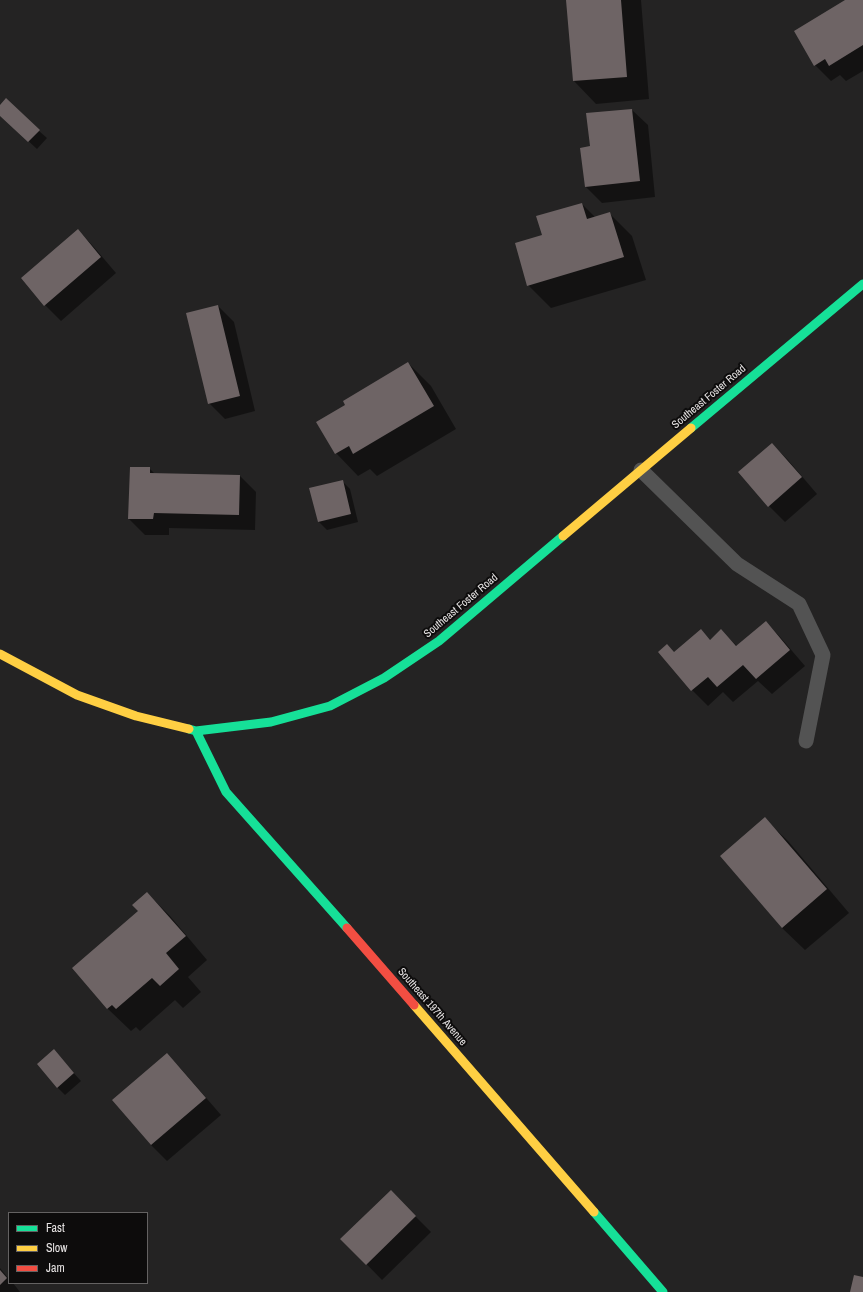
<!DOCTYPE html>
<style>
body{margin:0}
#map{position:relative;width:863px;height:1292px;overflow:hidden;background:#242323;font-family:"Archivo Narrow",sans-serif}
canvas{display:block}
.legend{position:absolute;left:8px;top:1212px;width:140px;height:72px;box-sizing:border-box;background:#0d0c0c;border:1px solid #646262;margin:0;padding:5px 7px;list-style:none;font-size:12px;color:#e6e3e3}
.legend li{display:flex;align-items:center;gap:8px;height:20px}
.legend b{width:20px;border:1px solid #646262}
</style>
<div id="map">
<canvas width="863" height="1292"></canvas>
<ul class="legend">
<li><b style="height:5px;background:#16e098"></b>Fast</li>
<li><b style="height:5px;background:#ffcf43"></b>Slow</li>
<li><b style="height:5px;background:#f24e42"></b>Jam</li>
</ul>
</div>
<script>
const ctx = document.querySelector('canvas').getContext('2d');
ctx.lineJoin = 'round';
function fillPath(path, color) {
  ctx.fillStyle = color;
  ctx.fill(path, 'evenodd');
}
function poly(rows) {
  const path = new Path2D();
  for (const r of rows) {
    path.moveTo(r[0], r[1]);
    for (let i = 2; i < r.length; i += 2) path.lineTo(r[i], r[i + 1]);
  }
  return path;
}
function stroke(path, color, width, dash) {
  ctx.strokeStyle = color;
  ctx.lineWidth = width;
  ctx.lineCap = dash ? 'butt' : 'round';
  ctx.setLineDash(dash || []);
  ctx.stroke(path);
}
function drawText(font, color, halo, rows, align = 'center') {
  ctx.font = font + ' "Archivo Narrow",sans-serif';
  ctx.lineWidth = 4;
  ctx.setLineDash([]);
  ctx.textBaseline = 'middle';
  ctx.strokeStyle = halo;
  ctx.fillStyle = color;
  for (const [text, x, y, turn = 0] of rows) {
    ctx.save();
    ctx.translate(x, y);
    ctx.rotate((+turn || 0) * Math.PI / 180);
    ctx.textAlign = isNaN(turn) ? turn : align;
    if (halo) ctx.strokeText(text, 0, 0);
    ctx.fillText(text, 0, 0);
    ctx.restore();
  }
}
fillPath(poly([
 [567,0,641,0,649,99,596,104,574,81],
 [847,0,863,0,863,71,846,81,840,75,831,81,815,65],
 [0,106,39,131,47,138,37,149,0,115],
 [632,110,648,125,655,197,602,203,586,187,591,147],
 [582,204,596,218,610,214,632,236,646,280,551,308,528,285,543,236],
 [78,230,93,246,116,273,61,321,45,305,22,278],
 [218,306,234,322,255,411,225,419,209,403],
 [408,363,431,386,456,429,377,476,370,469,358,476,336,453,347,405],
 [772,444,788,460,817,494,785,522,769,506,739,472],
 [149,468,155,474,240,476,256,492,255,530,169,528,169,535,145,535,129,519],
 [342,481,350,489,358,522,327,530,319,522,311,489],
 [766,622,781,638,805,666,772,694,758,681,733,702,723,692,708,706,692,690,659,652,675,653,710,640,721,631,737,646],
 [765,819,788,841,849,913,805,950,782,928],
 [147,893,170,916,207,960,188,977,201,992,183,1008,175,1000,140,1031,136,1027,131,1031,108,1009,73,968,139,911],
 [167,1054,182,1070,221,1115,167,1161,151,1145,113,1100],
 [61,1059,81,1081,65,1095,57,1087],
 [406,1207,431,1232,382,1280,342,1239],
 [0,1268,9,1279,9,1283,13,1283,20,1292,0,1292]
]), '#0007');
fillPath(poly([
 [566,0,621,0,627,77,573,81],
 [845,0,863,0,863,45,829,66,825,59,814,66,794,31],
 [6,98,40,130,28,142,0,116,0,105],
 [632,109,640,181,585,187,580,148,590,146,586,113],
 [582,203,587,219,610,212,624,257,527,286,515,243,542,235,536,216],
 [78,229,101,257,44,306,21,278],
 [218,305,240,396,208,404,186,313],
 [408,362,434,406,353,454,349,446,335,454,316,422,345,405,343,401],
 [772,443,802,477,768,507,738,472],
 [130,467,150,467,150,473,240,475,239,515,154,513,153,519,128,519],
 [343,480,351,514,318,522,309,488],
 [766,621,790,650,756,679,743,665,717,687,708,677,691,691,658,652,667,644,674,652,701,629,710,640,721,629,736,646],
 [765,817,827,889,782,928,720,856],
 [147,892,186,936,166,953,179,969,160,986,152,978,116,1009,112,1005,107,1009,72,968,138,911,132,905],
 [54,1049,74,1073,57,1088,37,1064],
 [167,1053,206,1098,151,1145,112,1100],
 [391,1190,416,1216,366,1265,340,1239],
 [0,1270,7,1278,0,1285],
 [854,1275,863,1277,863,1292,850,1292]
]), '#6e6465');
stroke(poly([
 [641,470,737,564,799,604,823,655,806,741]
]), '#535353', 15);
stroke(poly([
 [691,428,863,284],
 [189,729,196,731,271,722,330,706,384,678,439,641,563,536],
 [196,731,226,792,347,928],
 [594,1212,663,1292]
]), '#16e098', 9);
stroke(poly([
 [563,536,691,428],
 [0,654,77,695,136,716,189,729],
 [414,1005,594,1212]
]), '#ffcf43', 9);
stroke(poly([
 [347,928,414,1005]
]), '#f24e42', 9);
drawText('11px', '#e6e3e3', '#0d0c0c', [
 ["Southeast Foster Road",709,397,-40],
 ["Southeast Foster Road",461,606,-40],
 ["Southeast 197th Avenue",432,1007,49]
]);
</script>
